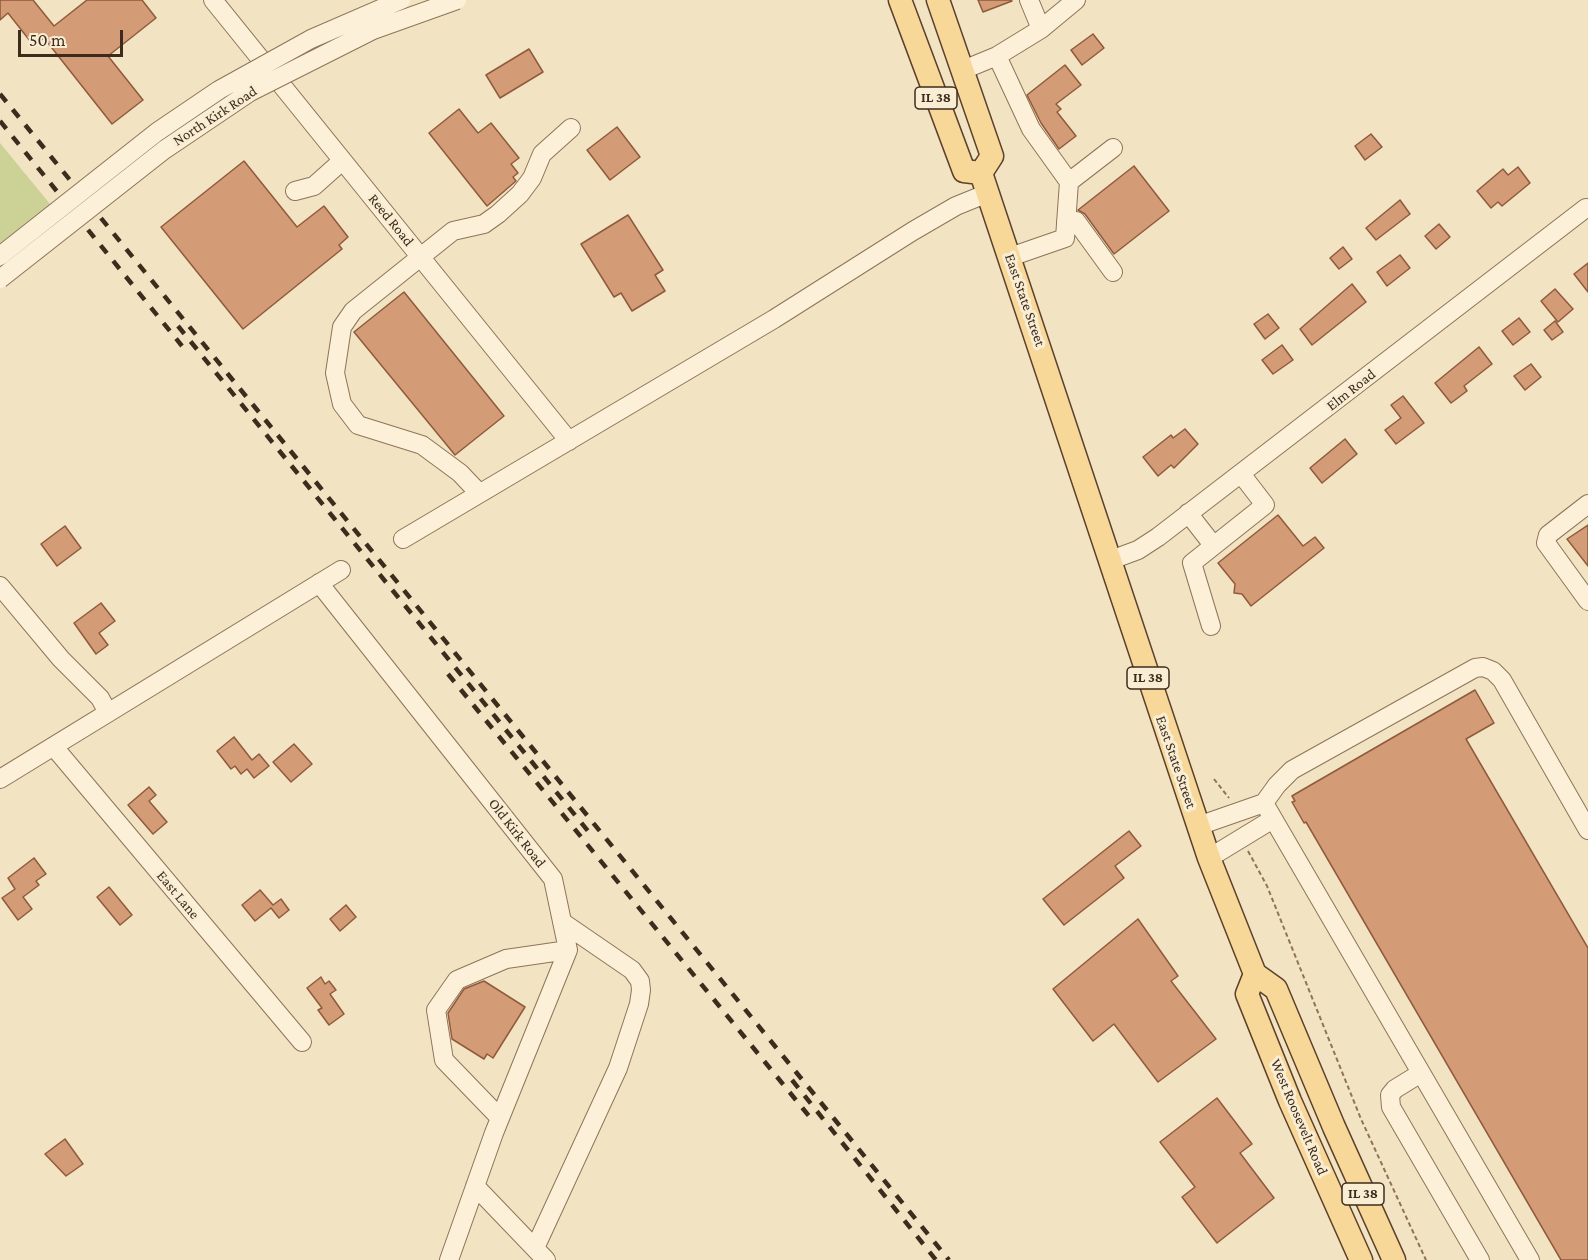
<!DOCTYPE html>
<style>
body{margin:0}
#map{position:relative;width:1588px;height:1260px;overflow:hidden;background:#f2e3c3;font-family:"Crimson Pro",serif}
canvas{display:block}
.scale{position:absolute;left:18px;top:30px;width:105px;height:27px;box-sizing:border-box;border:3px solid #3d2c1d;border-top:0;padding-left:8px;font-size:18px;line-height:21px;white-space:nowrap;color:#3d2c1d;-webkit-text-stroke:4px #f9edd4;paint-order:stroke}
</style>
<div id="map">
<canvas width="1588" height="1260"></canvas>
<div class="scale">50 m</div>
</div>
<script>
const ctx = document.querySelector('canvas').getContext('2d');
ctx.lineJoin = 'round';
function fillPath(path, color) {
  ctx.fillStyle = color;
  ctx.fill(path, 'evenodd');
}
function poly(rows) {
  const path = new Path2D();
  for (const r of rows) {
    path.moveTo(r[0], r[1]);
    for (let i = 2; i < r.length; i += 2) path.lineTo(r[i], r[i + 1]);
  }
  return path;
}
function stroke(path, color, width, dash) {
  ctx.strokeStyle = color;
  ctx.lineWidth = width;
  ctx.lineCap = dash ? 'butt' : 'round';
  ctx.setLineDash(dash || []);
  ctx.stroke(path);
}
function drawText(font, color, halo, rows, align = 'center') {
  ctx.font = font + ' "Crimson Pro",serif';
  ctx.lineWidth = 6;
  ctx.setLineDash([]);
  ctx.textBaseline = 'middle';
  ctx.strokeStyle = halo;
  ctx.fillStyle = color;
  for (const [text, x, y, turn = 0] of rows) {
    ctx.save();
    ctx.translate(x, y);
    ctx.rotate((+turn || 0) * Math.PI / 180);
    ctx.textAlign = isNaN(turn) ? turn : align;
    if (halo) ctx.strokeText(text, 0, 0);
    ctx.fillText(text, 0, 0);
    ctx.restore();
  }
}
fillPath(poly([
 [0,143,50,204,0,243]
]), '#ccd196');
const building = poly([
 [0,0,33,0,54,26,87,0,142,0,156,18,108,56,143,100,112,124,44,38,34,46,8,13,0,20,0,0],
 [978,0,1011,0,1012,1,983,12,978,0],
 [1093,34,1104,48,1082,65,1071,50,1093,34],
 [529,49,543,72,500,98,486,75,529,49],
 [1065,65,1081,85,1056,104,1061,109,1057,112,1076,136,1059,149,1041,123,1027,95,1065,65],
 [459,109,478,133,491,123,519,158,511,164,518,173,513,177,516,181,487,206,429,133,459,109],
 [617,127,640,157,610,180,587,150,617,127],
 [1371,134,1382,147,1365,160,1355,146,1371,134],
 [244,161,297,227,324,206,348,237,339,245,342,249,243,329,161,227,244,161],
 [1134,166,1169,211,1114,254,1085,214,1078,210,1134,166],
 [1518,167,1530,183,1502,206,1498,202,1491,208,1477,191,1503,169,1508,175,1518,167],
 [1400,200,1410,214,1376,240,1366,228,1400,200],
 [628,215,663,270,655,275,665,291,632,311,621,293,614,297,581,244,628,215],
 [1439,224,1450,237,1436,249,1425,236,1439,224],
 [1343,247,1352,259,1339,269,1330,258,1343,247],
 [1400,255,1410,268,1387,286,1377,272,1400,255],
 [1588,263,1588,292,1574,274,1588,263],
 [1352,284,1366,302,1312,345,1300,329,1352,284],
 [1555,289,1573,309,1558,322,1541,301,1555,289],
 [404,292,504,416,455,455,354,332,404,292],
 [1268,314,1279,328,1265,339,1254,324,1268,314],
 [1519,318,1530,332,1513,345,1502,331,1519,318],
 [1555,321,1563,332,1552,340,1544,330,1555,321],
 [1282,345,1293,360,1273,374,1262,360,1282,345],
 [1479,347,1492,364,1464,386,1467,391,1451,403,1435,383,1479,347],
 [1531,364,1541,377,1525,390,1514,376,1531,364],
 [1403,396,1424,423,1396,444,1385,430,1401,418,1391,405,1403,396],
 [1185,429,1198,444,1174,468,1171,465,1158,476,1143,457,1171,435,1173,438,1185,429],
 [1345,439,1357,454,1322,483,1310,468,1345,439],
 [1278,515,1303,546,1315,537,1324,548,1251,606,1242,594,1234,593,1235,584,1218,563,1278,515],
 [1588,525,1588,566,1567,539,1588,525],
 [65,526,81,548,57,566,41,544,65,526],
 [101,603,115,621,99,633,108,645,96,654,74,623,101,603],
 [1475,690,1494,723,1466,739,1588,948,1588,1260,1561,1260,1306,822,1304,823,1292,802,1295,801,1292,796,1297,793,1475,690],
 [234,737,252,760,259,754,269,766,254,778,247,769,241,774,235,766,231,769,217,751,234,737],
 [294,744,312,764,291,782,273,762,294,744],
 [149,787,156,795,149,801,167,822,153,834,128,805,149,787],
 [1129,831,1141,846,1115,866,1124,878,1064,925,1043,899,1129,831],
 [34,858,46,874,36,881,39,885,23,897,32,909,18,920,2,898,15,889,8,878,34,858],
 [109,887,132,915,120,925,97,897,109,887],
 [260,890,273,905,281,899,289,910,279,918,271,908,255,921,242,905,260,890],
 [346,905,356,917,340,931,330,919,346,905],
 [1138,919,1178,976,1171,981,1216,1039,1158,1082,1114,1024,1093,1041,1053,989,1138,919],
 [321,977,325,984,329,981,336,990,330,994,344,1014,329,1025,318,1010,322,1008,307,988,321,977],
 [484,981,525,1007,493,1058,487,1054,484,1059,452,1039,448,1013,464,989,484,981],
 [1217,1098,1252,1144,1240,1153,1274,1198,1217,1243,1182,1197,1195,1187,1160,1142,1217,1098],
 [65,1139,83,1164,66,1176,45,1154,65,1139]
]);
fillPath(building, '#d39b76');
stroke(building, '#905b3c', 1.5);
const minor = poly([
 [213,0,569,441],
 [1029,0,1041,29],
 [997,56,1031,129,1069,182],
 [963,70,997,56,1041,29,1076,0],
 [295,191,314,186,342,161],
 [1066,221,1076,221,1113,272],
 [1010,257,1065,238,1069,182,1113,148],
 [479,493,460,473,422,445,358,425,342,404,335,373,342,327,353,311,453,231,484,224,498,214,520,194,532,178,542,154,571,128],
 [1588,504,1548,535,1546,543,1588,601],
 [1188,513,1213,545],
 [403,539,774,319,913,231,956,206,988,193],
 [1111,560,1138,550,1158,537,1586,208],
 [319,583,553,879,568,950,494,1133,449,1260],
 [0,586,61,659,100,698,108,713],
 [1211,626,1192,563,1265,505,1242,475],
 [54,747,302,1042],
 [0,779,341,570],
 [1264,803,1530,1260],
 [1198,826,1264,803,1277,785,1292,770,1475,668,1483,667,1493,671,1502,680,1588,830],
 [1209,858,1273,819],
 [1421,1073,1395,1089,1390,1095,1391,1107,1480,1260],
 [500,1118,444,1060,436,1010,457,980,506,959,568,950],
 [475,1186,546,1260],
 [535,1248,618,1068,639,1004,641,990,640,981,632,970,562,922]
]);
const major = poly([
 [900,0,964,171,981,173],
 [938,0,992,156,981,173],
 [981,173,1209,858,1255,974,1276,989,1334,1127,1394,1260],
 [1255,974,1247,994,1290,1101,1361,1260]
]);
stroke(minor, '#8e7458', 20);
stroke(major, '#5c412c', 25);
stroke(poly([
 [1214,779,1229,798],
 [1248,851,1267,886,1361,1119,1426,1260]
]), '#8e7458', 2, [4.5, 3]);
stroke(minor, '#fcf0d8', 18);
stroke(major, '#f8d898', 22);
stroke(poly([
 [0,94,949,1260],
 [0,121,182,346],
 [178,326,592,836],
 [448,674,809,1116],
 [792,1080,936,1260]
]), '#3d2c1d', 4.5, [10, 10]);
const minorBridge = poly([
 [0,256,157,132,219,90,311,39,401,0],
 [0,279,164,150,250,92,373,30,457,0]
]);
stroke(minorBridge, '#8e7458', 20, []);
stroke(minorBridge, '#fcf0d8', 18);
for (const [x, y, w] of [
 [936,98,42],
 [1148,678,42],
 [1363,1194,42]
]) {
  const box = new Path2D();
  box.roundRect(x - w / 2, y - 11, w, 22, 4.5);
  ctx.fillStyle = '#f9edd4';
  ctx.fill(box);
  stroke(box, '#3d2c1d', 1.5);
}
drawText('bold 14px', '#3d2c1d', null, [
 ["IL 38",936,98],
 ["IL 38",1148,678],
 ["IL 38",1363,1194]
]);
drawText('15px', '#3d2c1d', '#f9edd4', [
 ["North Kirk Road",215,116,-33],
 ["Reed Road",391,220,51],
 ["East State Street",1025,300,71],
 ["Elm Road",1351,390,-38],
 ["East State Street",1176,762,71],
 ["Old Kirk Road",517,833,52],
 ["East Lane",178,895,50],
 ["West Roosevelt Road",1299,1117,67]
]);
</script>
